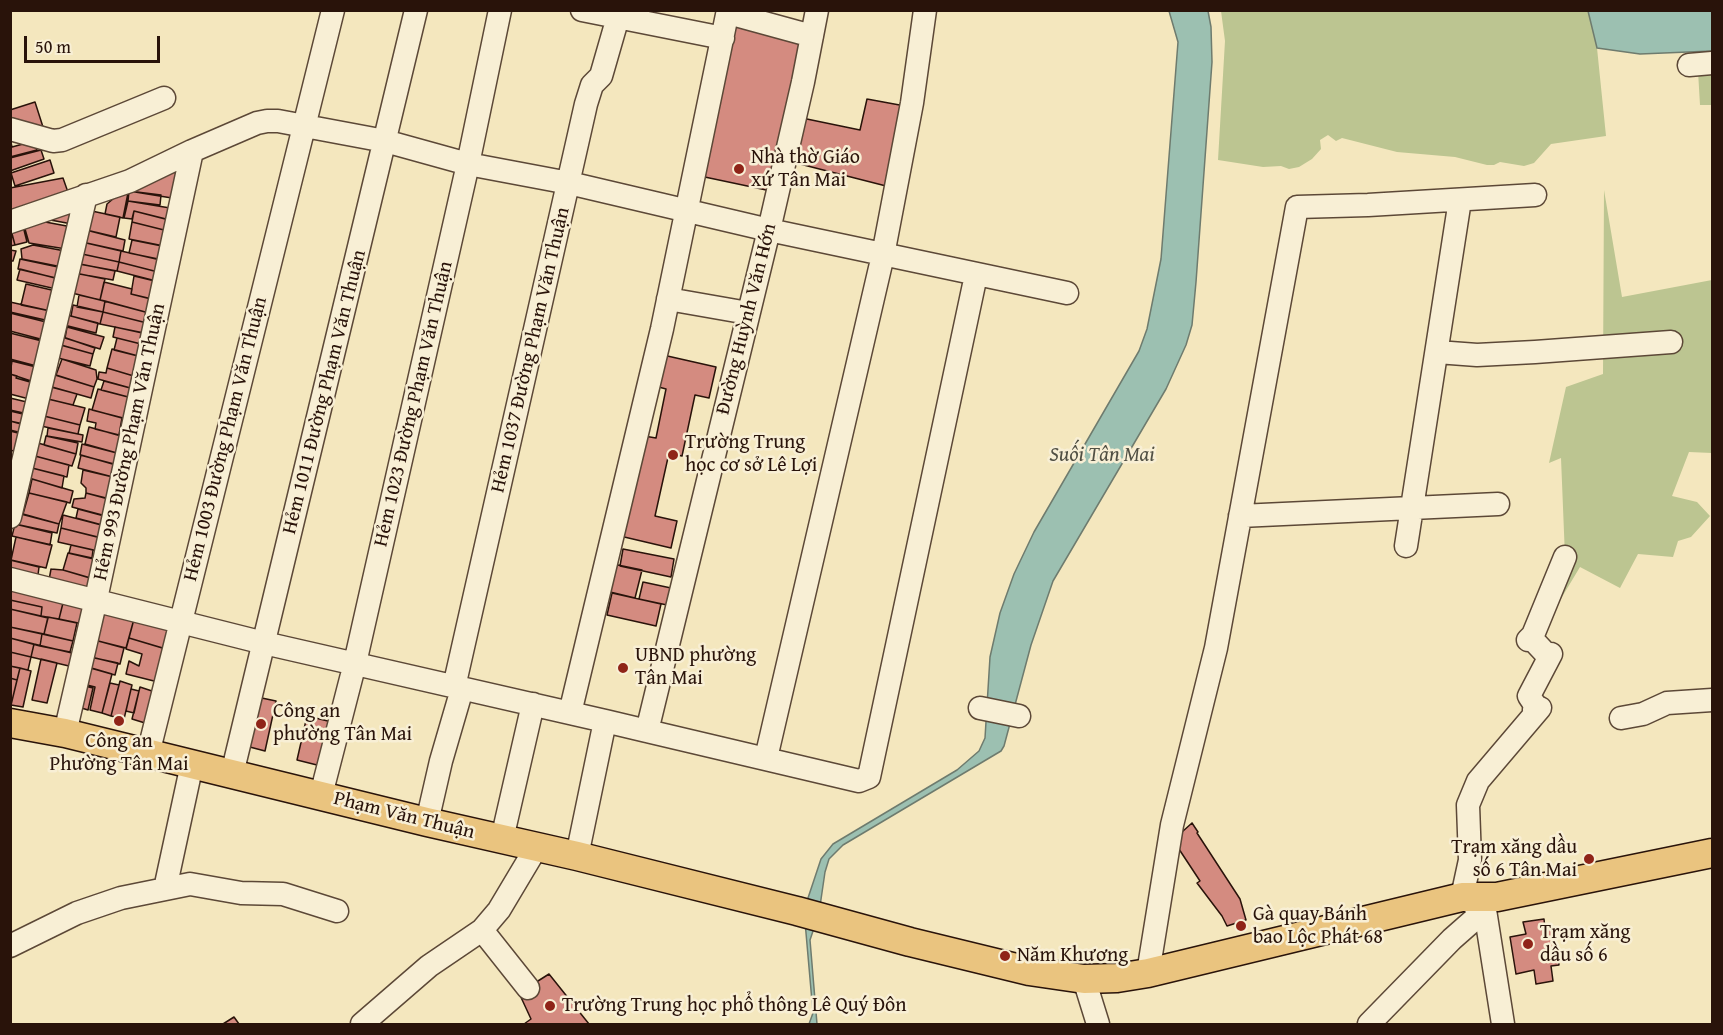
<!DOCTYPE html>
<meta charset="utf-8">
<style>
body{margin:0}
#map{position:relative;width:1723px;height:1035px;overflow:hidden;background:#f4e7be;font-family:"Gentium Book Plus",serif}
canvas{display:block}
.frame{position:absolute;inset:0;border:12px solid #29130a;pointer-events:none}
.scale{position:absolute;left:24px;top:36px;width:136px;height:27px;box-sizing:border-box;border:3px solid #29130a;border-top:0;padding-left:8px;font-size:18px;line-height:21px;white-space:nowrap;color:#29130a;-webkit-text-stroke:4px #f8efd5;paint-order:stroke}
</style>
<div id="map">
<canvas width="1723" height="1035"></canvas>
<div class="frame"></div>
<div class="scale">50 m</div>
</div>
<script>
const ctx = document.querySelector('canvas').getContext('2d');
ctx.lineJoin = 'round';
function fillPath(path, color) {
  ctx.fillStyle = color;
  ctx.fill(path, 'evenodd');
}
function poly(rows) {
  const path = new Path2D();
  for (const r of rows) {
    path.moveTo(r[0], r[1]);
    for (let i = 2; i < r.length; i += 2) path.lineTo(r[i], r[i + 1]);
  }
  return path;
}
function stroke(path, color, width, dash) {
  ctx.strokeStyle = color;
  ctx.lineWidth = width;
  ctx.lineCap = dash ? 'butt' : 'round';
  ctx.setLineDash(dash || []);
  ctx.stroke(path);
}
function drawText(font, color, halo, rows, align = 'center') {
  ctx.font = font + ' "Gentium Book Plus",serif';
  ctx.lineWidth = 5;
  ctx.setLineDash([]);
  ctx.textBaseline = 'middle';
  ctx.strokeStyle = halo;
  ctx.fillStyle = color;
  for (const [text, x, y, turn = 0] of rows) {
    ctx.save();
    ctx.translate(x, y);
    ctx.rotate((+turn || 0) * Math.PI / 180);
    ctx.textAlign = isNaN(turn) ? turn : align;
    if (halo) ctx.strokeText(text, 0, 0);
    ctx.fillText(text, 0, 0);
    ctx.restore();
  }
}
fillPath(poly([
 [1221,11,1588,11,1597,48,1606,136,1551,144,1534,163,1524,166,1500,162,1494,165,1487,165,1455,157,1397,152,1342,138,1336,141,1328,135,1320,140,1321,149,1312,159,1299,167,1289,169,1281,166,1263,167,1218,160,1225,41],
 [1712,70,1712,109,1711,105,1700,105,1698,71],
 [1604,190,1622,297,1712,280,1712,453,1689,452,1672,496,1697,502,1710,516,1691,537,1678,541,1673,557,1638,554,1620,588,1580,567,1553,612,1565,557,1561,458,1549,463,1566,387,1603,374]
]), '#bcc591');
const water = poly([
 [1169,11,1208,11,1211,27,1212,62,1196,282,1192,325,1186,345,1166,389,1053,581,1031,645,1004,746,1001,751,843,845,829,859,825,872,819,913,810,940,817,1024,809,1024,813,1013,804,910,821,859,833,844,957,770,979,751,985,738,990,657,1000,613,1014,574,1034,532,1139,351,1147,329,1161,259,1178,42,1169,11],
 [1588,11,1712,11,1712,51,1640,54,1597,48,1588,11]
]);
fillPath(water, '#9cc0b1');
stroke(water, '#6e7b6e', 1.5);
const building = poly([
 [733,22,804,40,771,191,700,176,733,22],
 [867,99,905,106,890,187,792,162,802,118,860,130,867,99],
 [35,102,43,127,10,125,10,110,35,102],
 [10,139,12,147,34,141,37,150,10,157,10,139],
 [41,150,44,159,10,171,10,158,41,150],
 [50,160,54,173,15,186,11,173,50,160],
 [177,166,178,199,129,191,177,166],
 [63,178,70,198,10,217,10,188,63,178],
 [129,191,161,195,160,205,128,201,129,191],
 [121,192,128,193,123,218,105,214,107,204,121,192],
 [128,201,176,209,173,221,134,211,132,219,124,218,128,201],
 [56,209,75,212,72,224,45,219,56,209],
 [87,210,120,217,116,237,82,229,87,210],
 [134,211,170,220,168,231,132,222,134,211],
 [40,221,72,227,66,249,29,243,23,222,40,221],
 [132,222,172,232,169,247,129,239,132,222],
 [23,226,27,242,15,245,11,230,23,226],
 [10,228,15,245,10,246,10,228],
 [86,230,125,240,123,251,82,242,86,230],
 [132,240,167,247,163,260,129,253,132,240],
 [82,242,121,251,119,262,82,254,82,242],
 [33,245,65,251,62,267,22,259,21,249,33,245],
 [10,250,16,251,13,261,10,261,10,250],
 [121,251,165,261,158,272,119,262,121,251],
 [82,254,119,262,117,271,79,264,82,254],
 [20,259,58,267,56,278,18,269,20,259],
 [119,262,158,272,156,281,117,271,119,262],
 [75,263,115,271,113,280,74,273,75,263],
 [20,269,59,279,56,289,17,280,20,269],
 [75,273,105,279,100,300,72,293,75,273],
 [134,276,159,282,155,300,131,294,134,276],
 [104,282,132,289,131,294,152,299,149,313,100,300,104,282],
 [26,284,60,292,55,312,21,305,26,284],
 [79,295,105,301,103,312,77,307,79,295],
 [105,301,149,313,147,323,103,312,105,301],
 [10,302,55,312,54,322,10,312,10,302],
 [73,305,103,312,100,324,71,316,73,305],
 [103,312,147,323,144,333,100,324,103,312],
 [10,313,54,324,44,340,10,331,10,313],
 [63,314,98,323,96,333,60,324,63,314],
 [67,327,104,337,100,349,65,338,67,327],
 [115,327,147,334,145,345,113,337,115,327],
 [10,333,50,343,44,368,10,359,10,333],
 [63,337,95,348,93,354,61,345,63,337],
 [117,338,145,345,142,357,114,350,117,338],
 [57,344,93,354,90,366,54,357,57,344],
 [112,349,142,357,137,377,107,368,112,349],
 [663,355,716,367,709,398,695,395,682,456,669,453,655,516,677,521,671,548,620,536,644,436,656,438,666,389,655,386,663,355],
 [62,359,96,370,97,379,94,387,56,375,62,359],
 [12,361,40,368,37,383,10,374,12,361],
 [107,368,137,377,134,389,98,379,99,372,106,373,107,368],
 [10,374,17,376,16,378,37,384,33,400,10,394,10,374],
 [55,375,94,387,91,398,52,387,55,375],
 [104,381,134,389,132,398,101,390,104,381],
 [51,387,77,394,73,405,48,399,51,387],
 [98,389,132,398,127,419,92,410,98,389],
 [10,398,31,403,28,414,10,410,10,398],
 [48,399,85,408,80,425,44,416,48,399],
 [89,409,122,418,119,435,95,429,96,423,87,421,89,409],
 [10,411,23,414,21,424,10,421,10,411],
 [44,416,80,425,78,434,41,426,44,416],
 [10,421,28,425,26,434,10,430,10,421],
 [89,427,121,436,117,453,85,444,89,427],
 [48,428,83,435,82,442,47,436,48,428],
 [10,431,26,435,21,453,10,450,10,431],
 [46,436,78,443,76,454,44,445,46,436],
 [38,443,76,454,72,466,35,456,38,443],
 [82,444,117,453,114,464,80,455,82,444],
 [81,455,116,465,113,477,78,468,81,455],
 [35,456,69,465,67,477,32,468,35,456],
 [32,468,64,476,62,488,29,478,32,468],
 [83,470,117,478,112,500,86,493,86,488,81,483,83,470],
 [32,479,73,491,70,503,29,493,32,479],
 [29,493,67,502,59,524,23,514,29,493],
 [86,493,110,499,106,516,72,507,74,499,85,498,86,493],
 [78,509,108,517,106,526,76,518,78,509],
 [17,513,59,524,57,533,15,524,17,513],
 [63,515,109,527,106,539,61,528,63,515],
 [15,524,52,533,50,545,12,536,15,524],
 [61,528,101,538,98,551,58,542,61,528],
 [16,537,52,545,46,568,11,560,16,537],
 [71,545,93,550,92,558,69,553,71,545],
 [623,549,674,559,671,577,620,566,623,549],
 [68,553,98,560,94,579,63,570,68,553],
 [10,560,39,567,38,575,10,570,10,560],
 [613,564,642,570,635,598,606,591,613,564],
 [51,569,63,570,90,578,87,588,49,580,51,569],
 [643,582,671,588,667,605,639,599,643,582],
 [10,586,63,603,59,619,41,616,42,607,10,600,10,586],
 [612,593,661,604,656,626,607,615,612,593],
 [10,600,42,607,41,616,10,609,10,600],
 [63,603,86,609,83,624,59,619,63,603],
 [99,605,134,619,126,648,98,641,99,605],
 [10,609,48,618,44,634,10,627,10,609],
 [48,617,77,623,73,641,44,634,48,617],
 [134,619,174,630,169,650,129,638,134,619],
 [10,627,42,634,40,646,10,638,10,627],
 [42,634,73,641,70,652,40,646,42,634],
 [10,638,34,644,31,657,10,652,10,638],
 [129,638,166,649,158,682,126,674,129,661,139,666,142,654,126,649,129,638],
 [91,639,124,648,120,664,87,656,91,639],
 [34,644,72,653,69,666,31,657,34,644],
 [10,652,31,657,28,670,10,666,10,652],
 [90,657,118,663,115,675,87,667,90,657],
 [41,659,57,663,47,703,32,700,41,659],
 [10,666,20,668,17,680,10,678,10,666],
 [88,667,112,674,102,713,90,710,95,687,83,684,88,667],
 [20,668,31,671,23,707,11,705,20,668],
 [10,678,17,680,11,705,10,705,10,678],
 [120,681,132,685,124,719,111,716,120,681],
 [110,683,119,685,111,716,102,713,110,683],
 [81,685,93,688,88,710,75,706,81,685],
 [140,687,158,693,145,723,132,719,140,687],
 [131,689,139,691,134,713,126,711,131,689],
 [257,697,276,701,265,751,246,746,257,697],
 [307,716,332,722,321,766,297,760,307,716],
 [1192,823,1198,832,1197,833,1240,899,1246,920,1227,926,1222,916,1197,883,1200,881,1173,840,1192,823],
 [1544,919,1545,928,1552,927,1559,965,1551,966,1553,981,1536,984,1534,970,1516,974,1510,937,1526,934,1523,922,1544,919],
 [549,974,589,1024,524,1024,531,1019,519,993,549,974],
 [234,1017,239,1024,223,1024,234,1017]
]);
fillPath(building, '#d48b80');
stroke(building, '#29130a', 1.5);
const minor = poly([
 [582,10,723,38],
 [728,13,812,36],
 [1689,65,1712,63],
 [10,129,53,141,62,140,164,98],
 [10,222,130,181,192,151,257,123,267,121,278,121,385,141,468,164,569,183,769,230,1067,293],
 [668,299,748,313],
 [1437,352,1477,355,1535,352,1671,342],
 [1240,516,1498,504],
 [10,517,86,195],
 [1406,546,1460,200],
 [10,579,264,643,605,721],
 [454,687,586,104,592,85,601,76,618,17],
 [980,708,1019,716],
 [570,713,662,329,728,10],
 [1621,718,1643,714,1667,703,1712,700],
 [647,731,859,781,869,777,976,275],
 [65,733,96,599,192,151],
 [148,754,333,10],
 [766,758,883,255,912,103,925,10],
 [232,774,416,10],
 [321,795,355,663,468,164,500,10],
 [427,822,441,761,462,689],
 [502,839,533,704],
 [577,856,605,721,647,731,769,230,803,82,817,10],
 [165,889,192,764],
 [482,930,528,988],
 [10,946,77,913,121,898,190,884,241,893,283,894,337,911],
 [1148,973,1172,825,1216,648,1297,207,1368,205,1535,195],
 [1084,979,1098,1024],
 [362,1024,429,966,482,930,499,910,536,848],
 [1369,1024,1452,939,1485,910],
 [1503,1024,1485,910,1462,897,1470,860,1468,805,1478,781,1540,708,1534,710,1535,705,1529,696,1551,654,1547,655,1533,640,1528,640,1533,635,1565,557]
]);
const major = poly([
 [10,723,65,733,427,822,577,856,797,911,910,942,1029,971,1084,979,1117,978,1148,973,1462,897,1497,897,1712,853]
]);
stroke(minor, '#5c4837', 25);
stroke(major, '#29130a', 31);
stroke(minor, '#f8efd5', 22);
stroke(major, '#eac47f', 28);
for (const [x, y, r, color] of [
 [739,169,6,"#8f2418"],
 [673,455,6,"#8f2418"],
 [623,668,6,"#8f2418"],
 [119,721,6,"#8f2418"],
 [261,724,6,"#8f2418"],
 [1589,859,6,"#8f2418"],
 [1241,926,6,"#8f2418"],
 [1528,944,6,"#8f2418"],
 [1005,956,6,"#8f2418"],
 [550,1006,6,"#8f2418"]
]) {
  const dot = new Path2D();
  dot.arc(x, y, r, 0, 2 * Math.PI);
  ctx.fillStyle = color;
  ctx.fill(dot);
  stroke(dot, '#f8efd5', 2);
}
drawText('20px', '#29130a', '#f8efd5', [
 ["Nhà thờ Giáo",751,158],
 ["xứ Tân Mai",751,181],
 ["Trường Trung",685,443],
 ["học cơ sở Lê Lợi",685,466],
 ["UBND phường",635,656],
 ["Tân Mai",635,679],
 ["Công an",273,712],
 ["phường Tân Mai",273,735],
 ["Công an",119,742,"center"],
 ["Phường Tân Mai",119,765,"center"],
 ["Trạm xăng dầu",1577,848,"right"],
 ["số 6 Tân Mai",1577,871,"right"],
 ["Gà quay Bánh",1253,915],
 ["bao Lộc Phát 68",1253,938],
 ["Trạm xăng",1540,933],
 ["dầu số 6",1540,956],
 ["Năm Khương",1017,956],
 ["Trường Trung học phổ thông Lê Quý Đôn",562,1006]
], 'left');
drawText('20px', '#29130a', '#f8efd5', [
 ["Đường Huỳnh Văn Hớn",747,319,-76],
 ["Hẻm 1037 Đường Phạm Văn Thuận",531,350,-77],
 ["Hẻm 1011 Đường Phạm Văn Thuận",325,392,-76],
 ["Hẻm 1023 Đường Phạm Văn Thuận",414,404,-77],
 ["Hẻm 1003 Đường Phạm Văn Thuận",226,439,-76],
 ["Hẻm 993 Đường Phạm Văn Thuận",130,442,-78],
 ["Phạm Văn Thuận",404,816,14]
]);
drawText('italic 21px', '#515044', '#f8efd5', [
 ["Suối Tân Mai",1102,456]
]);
</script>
